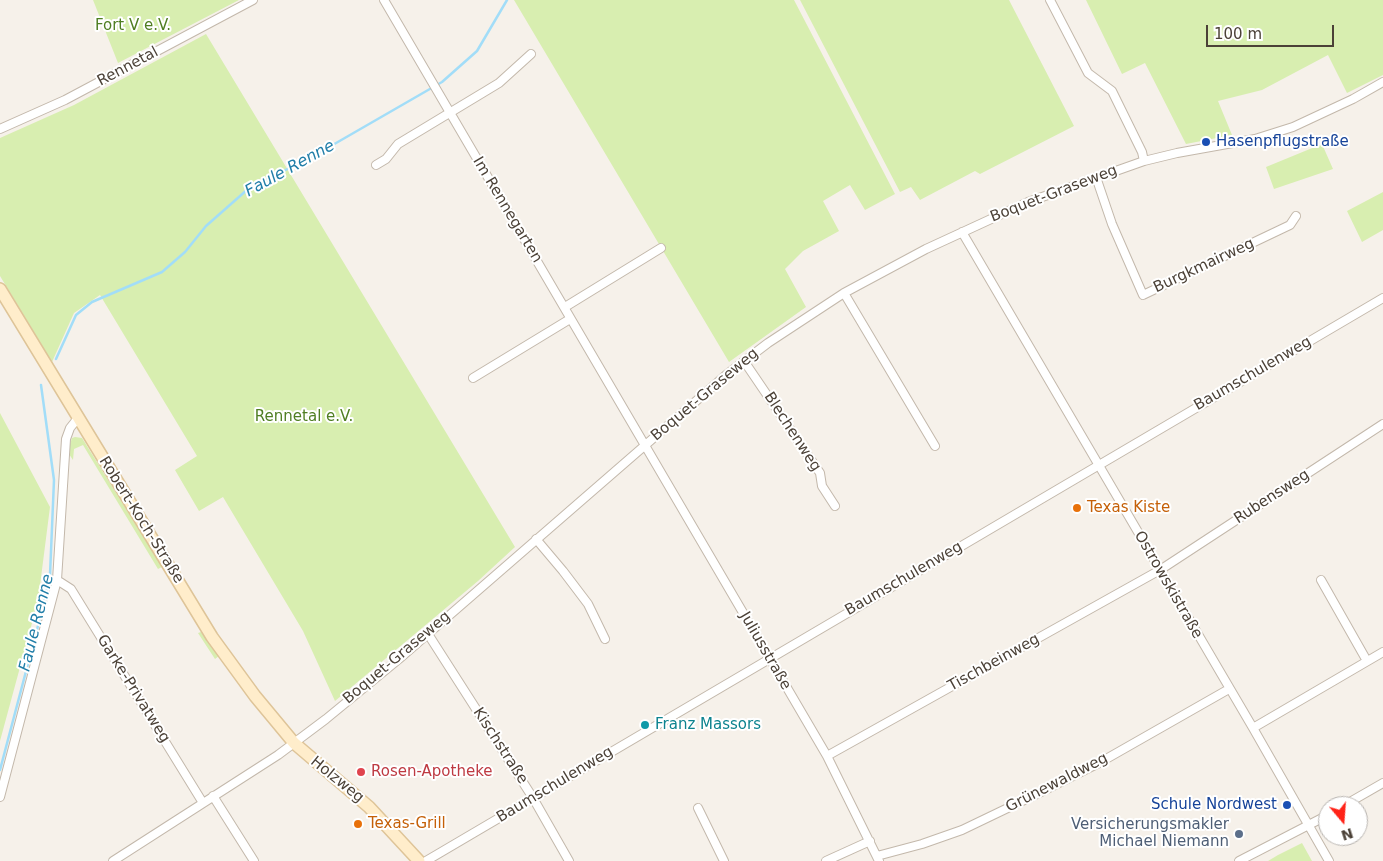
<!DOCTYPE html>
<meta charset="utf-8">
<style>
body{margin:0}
#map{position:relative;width:1383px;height:861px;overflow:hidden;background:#f6f1ea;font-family:"DejaVu Sans",sans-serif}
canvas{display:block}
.north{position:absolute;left:1318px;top:796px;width:50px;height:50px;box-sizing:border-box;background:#fff;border:1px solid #b7b3af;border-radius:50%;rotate:162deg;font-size:14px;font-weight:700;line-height:20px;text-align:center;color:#4b4137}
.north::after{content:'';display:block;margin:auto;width:18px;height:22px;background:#ff2318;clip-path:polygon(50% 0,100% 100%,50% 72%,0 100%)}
.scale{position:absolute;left:1206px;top:25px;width:128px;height:22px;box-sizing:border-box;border:2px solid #4b4137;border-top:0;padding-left:6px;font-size:15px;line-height:18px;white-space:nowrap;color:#4b4137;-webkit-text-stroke:4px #fff;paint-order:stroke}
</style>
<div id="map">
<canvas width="1383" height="861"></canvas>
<div class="north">N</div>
<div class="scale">100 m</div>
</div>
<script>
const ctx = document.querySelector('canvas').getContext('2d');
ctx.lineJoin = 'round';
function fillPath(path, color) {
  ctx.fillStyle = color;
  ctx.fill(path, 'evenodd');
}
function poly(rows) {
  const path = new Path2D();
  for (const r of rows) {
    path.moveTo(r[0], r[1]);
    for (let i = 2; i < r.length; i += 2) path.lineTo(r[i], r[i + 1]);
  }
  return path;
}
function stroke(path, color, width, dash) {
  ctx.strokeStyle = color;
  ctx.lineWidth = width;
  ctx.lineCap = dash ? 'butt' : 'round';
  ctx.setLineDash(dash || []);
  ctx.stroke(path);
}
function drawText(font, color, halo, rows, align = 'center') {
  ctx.font = font + ' "DejaVu Sans",sans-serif';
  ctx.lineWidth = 4;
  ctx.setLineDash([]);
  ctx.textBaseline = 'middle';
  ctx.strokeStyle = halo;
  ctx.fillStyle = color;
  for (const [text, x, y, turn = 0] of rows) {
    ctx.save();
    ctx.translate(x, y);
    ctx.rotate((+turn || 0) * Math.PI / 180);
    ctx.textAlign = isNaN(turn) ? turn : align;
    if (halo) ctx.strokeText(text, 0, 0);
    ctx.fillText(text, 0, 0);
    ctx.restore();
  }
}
fillPath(poly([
 [93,0,239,0,118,63],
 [514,0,794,0,895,194,865,210,850,185,823,201,839,231,803,251,785,269,806,307,729,362],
 [800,0,1009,0,1074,126,980,174,975,171,920,200,911,187,900,192],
 [1086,0,1383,0,1383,75,1347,93,1328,55,1262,90,1218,101,1232,135,1186,144,1145,63,1122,74],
 [206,34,515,547,478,581,335,701,303,631,223,497,199,511,175,470,197,456,100,295,74,313,52,362,0,276,0,138,74,105],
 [1322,144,1333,169,1274,189,1266,167],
 [1383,192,1383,230,1362,242,1347,211],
 [0,413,50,507,38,601,0,741],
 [75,437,82,438,162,567,158,569,83,445,74,449,73,460,69,454,70,444,72,438],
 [201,632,219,656,215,659,198,633],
 [1302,843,1312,861,1268,861,1278,855]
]), '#d8eeb0');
stroke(poly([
 [56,359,76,315,92,302,162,272,185,252,206,226,248,189,317,154,442,82,477,51,507,0],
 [0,770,39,622,50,575,54,480,41,385]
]), '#a2ddf8', 2.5);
const street = poly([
 [384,0,827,756,879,861],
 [1050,0,1088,73,1112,91,1142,152,1144,161],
 [0,129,65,100,253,0],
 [376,165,386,159,398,144,499,83,531,54],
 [1096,177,1112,224,1143,295,1290,225,1296,216],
 [962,232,1253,728,1329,861],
 [844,293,935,446],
 [565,307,661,248],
 [744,361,820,473,822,486,835,506],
 [473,378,570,319],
 [536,539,563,571,588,604,605,639],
 [57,580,71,589,203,803],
 [1321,580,1367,661],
 [428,634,533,798,569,861],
 [1253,728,1383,652],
 [827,756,1160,570,1383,424],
 [213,796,254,861],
 [0,797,57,580,66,439,70,428,78,418],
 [1343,806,1383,783],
 [698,808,724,861],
 [877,856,922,844,962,830,1039,793,1099,763,1229,689],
 [113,861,278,755,326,719,399,659,726,375,768,343,844,293,926,249,1028,202,1144,161,1177,153,1255,139,1293,127,1353,99,1383,82],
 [426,861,1383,298],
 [826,861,870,841],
 [1239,861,1328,815]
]);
const secondary = poly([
 [0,289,212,637,255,696,294,743,369,807,419,861]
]);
stroke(street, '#c3b8ab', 10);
stroke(secondary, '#dec498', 14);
stroke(street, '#fff', 8);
stroke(secondary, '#ffedcb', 11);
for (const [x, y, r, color] of [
 [1206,142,5,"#1a4fb4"],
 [1077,508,5,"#e8710a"],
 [645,725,5,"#0f9aa8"],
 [361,772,5,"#e0444e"],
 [1287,805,5,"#1a4fb4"],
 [358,824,5,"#e8710a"],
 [1239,834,5,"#5c6f8a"]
]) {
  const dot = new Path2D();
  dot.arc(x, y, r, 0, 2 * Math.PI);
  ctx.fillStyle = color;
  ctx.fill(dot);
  stroke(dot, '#fff', 2);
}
drawText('15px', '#4f7e22', '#fff', [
 ["Fort V e.V.",133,26],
 ["Rennetal e.V.",304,417]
]);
drawText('15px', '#4b4137', '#fff', [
 ["Rennetal",128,67,-28],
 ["Boquet-Graseweg",1054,194,-21],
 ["Im Rennegarten",507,210,59],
 ["Burgkmairweg",1204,266,-25],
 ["Baumschulenweg",1253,374,-30],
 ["Boquet-Graseweg",705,395,-40],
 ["Blechenweg",792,432,57],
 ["Rubensweg",1272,497,-33],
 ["Robert-Koch-Straße",141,520,58],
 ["Baumschulenweg",904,579,-30],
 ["Ostrowskistraße",1168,585,60],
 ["Juliusstraße",765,651,60],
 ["Boquet-Graseweg",397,658,-40],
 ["Tischbeinweg",994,663,-29],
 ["Garke-Privatweg",133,689,58],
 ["Kischstraße",500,746,57],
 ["Holzweg",337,780,39],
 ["Grünewaldweg",1057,783,-27],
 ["Baumschulenweg",555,785,-31]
]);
drawText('15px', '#164399', '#fff', [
 ["Hasenpflugstraße",1216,142],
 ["Schule Nordwest",1277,805,"right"]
], 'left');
drawText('15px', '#c56008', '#fff', [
 ["Texas Kiste",1087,508],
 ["Texas-Grill",368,824]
], 'left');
drawText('15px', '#0d838f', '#fff', [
 ["Franz Massors",655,725]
], 'left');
drawText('15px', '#be3a42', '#fff', [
 ["Rosen-Apotheke",371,772]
], 'left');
drawText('15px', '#4e5e75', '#fff', [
 ["Versicherungsmakler",1229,825],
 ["Michael Niemann",1229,842]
], 'right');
drawText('italic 16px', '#217ea8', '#fff', [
 ["Faule Renne",290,169,-29],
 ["Faule Renne",37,623,-76]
]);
</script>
